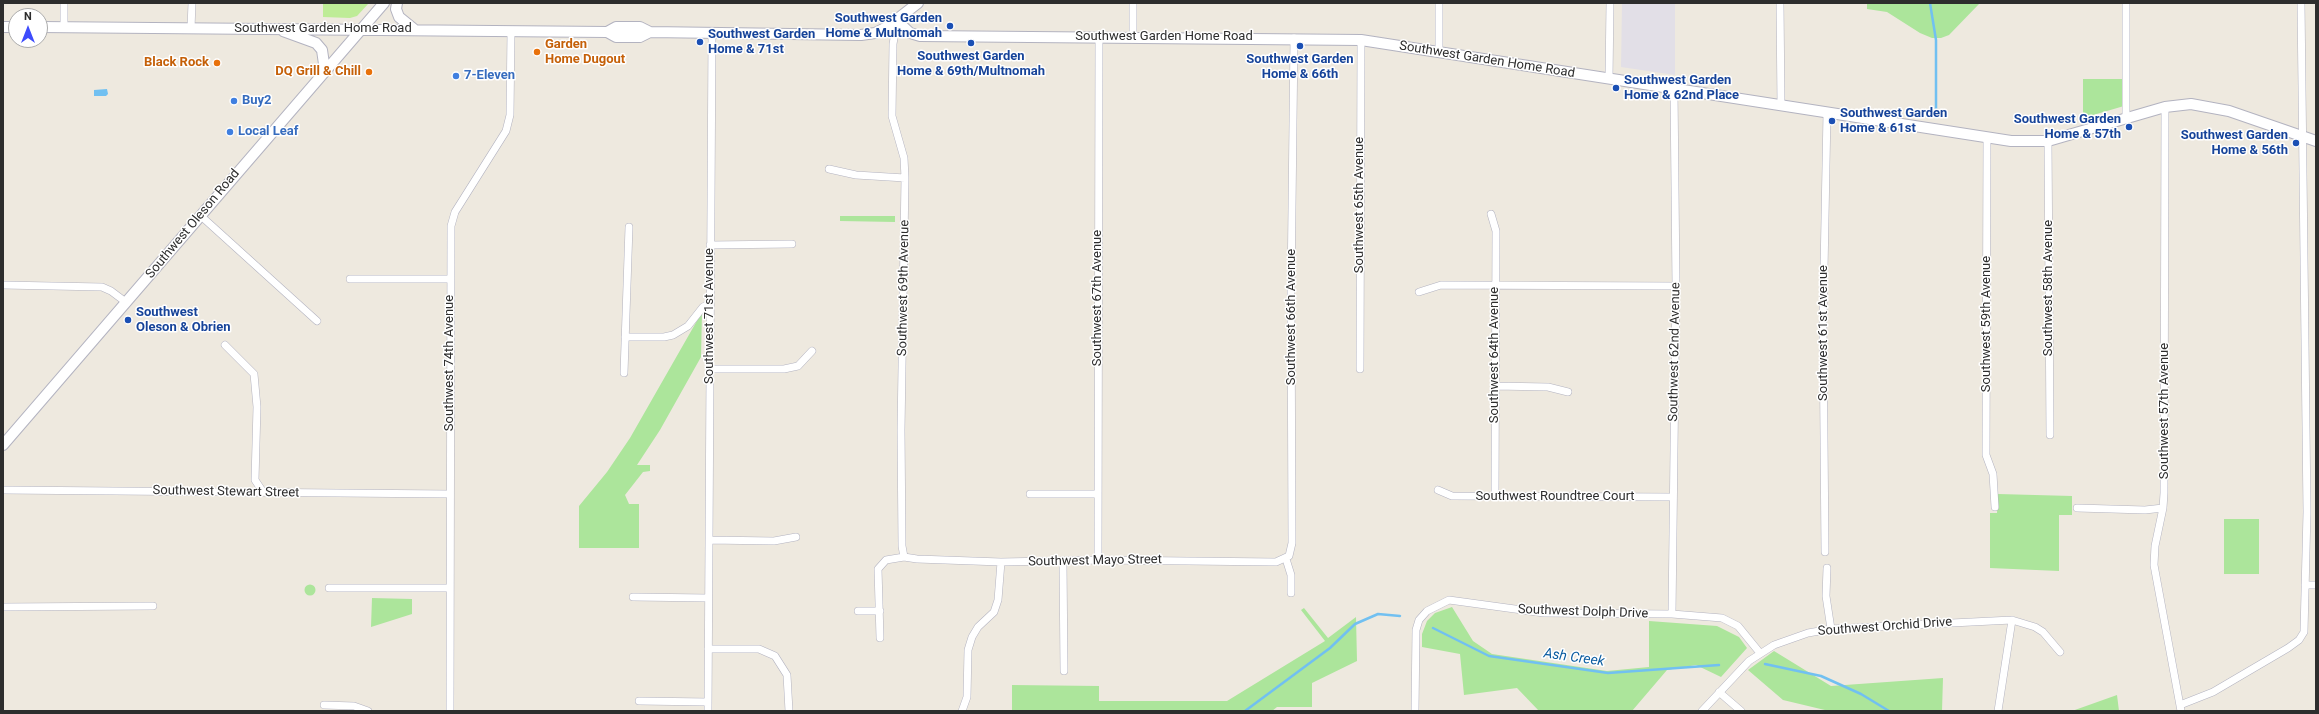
<!DOCTYPE html>
<style>
body{margin:0}
#map{position:relative;width:2319px;height:714px;overflow:hidden;background:#eee9df;font-family:Roboto,sans-serif}
canvas{display:block}
.frame{position:absolute;inset:0;border:4px solid #2d2d2d;pointer-events:none}
.north{position:absolute;left:8px;top:8px;width:40px;height:40px;box-sizing:border-box;background:#fff;border:1px solid #ababab;border-radius:50%;rotate:0deg;font-size:11px;font-weight:700;line-height:16px;text-align:center;color:#2d2d2d}
.north::after{content:'';display:block;margin:auto;width:14px;height:18px;background:#3e4cfc;clip-path:polygon(50% 0,100% 100%,50% 72%,0 100%)}
</style>
<div id="map">
<canvas width="2319" height="714"></canvas>
<div class="frame"></div>
<div class="north">N</div>
</div>
<script>
const ctx = document.querySelector('canvas').getContext('2d');
ctx.lineJoin = 'round';
function fillPath(path, color) {
  ctx.fillStyle = color;
  ctx.fill(path, 'evenodd');
}
function poly(rows) {
  const path = new Path2D();
  for (const r of rows) {
    if (r.length === 3) {
      path.moveTo(r[0] + r[2], r[1]);
      path.arc(r[0], r[1], r[2], 0, 2 * Math.PI);
      continue;
    }
    path.moveTo(r[0], r[1]);
    for (let i = 2; i < r.length; i += 2) path.lineTo(r[i], r[i + 1]);
  }
  return path;
}
function stroke(path, color, width, dash) {
  ctx.strokeStyle = color;
  ctx.lineWidth = width;
  ctx.lineCap = dash ? 'butt' : 'round';
  ctx.setLineDash(dash || []);
  ctx.stroke(path);
}
function drawText(font, color, halo, rows, align = 'center') {
  ctx.font = font + ' Roboto,sans-serif';
  ctx.lineWidth = 3;
  ctx.setLineDash([]);
  ctx.textBaseline = 'middle';
  ctx.strokeStyle = halo;
  ctx.fillStyle = color;
  for (const [text, x, y, turn = 0] of rows) {
    ctx.save();
    ctx.translate(x, y);
    ctx.rotate((+turn || 0) * Math.PI / 180);
    ctx.textAlign = isNaN(turn) ? turn : align;
    if (halo) ctx.strokeText(text, 0, 0);
    ctx.fillText(text, 0, 0);
    ctx.restore();
  }
}
fillPath(poly([
 [1622,3,1675,3,1675,75,1621,67]
]), '#e2dfe7');
fillPath(poly([
 [1867,3,1980,3,1949,35,1941,38,1932,38,1920,33,1887,12,1867,9],
 [2083,79,2124,79,2124,106,2083,118],
 [840,216,895,216,895,222,840,221],
 [702,312,701,357,660,430,637,465,650,465,650,471,643,472,625,495,629,504,639,504,639,548,579,548,579,506,607,472,630,438],
 [1998,494,2072,496,2072,515,2059,515,2059,571,1990,568,1990,513,1997,513],
 [2224,519,2259,519,2259,574,2224,574],
 [310,590,5.5],
 [372,598,412,599,412,614,371,627],
 [1452,607,1473,641,1492,654,1607,671,1649,667,1649,621,1717,626,1739,637,1747,648,1721,677,1696,665,1667,670,1632,711,1539,711,1517,688,1464,695,1460,654,1422,647,1422,634,1427,621,1435,613],
 [1304,608,1328,638,1356,617,1357,661,1312,683,1312,707,1277,707,1272,711,1012,711,1012,685,1099,686,1099,701,1227,701,1325,641,1301,610],
 [1774,651,1831,686,1943,678,1942,711,1829,711,1783,700,1748,670],
 [2117,695,2119,711,2072,711]
]), '#ace59b');
fillPath(poly([
 [323,3,369,3,357,16,350,18,323,17]
]), '#beec97');
fillPath(poly([
 [107,89,108,94,106,96,94,96,94,90]
]), '#71c0f1');
stroke(poly([
 [1930,3,1936,40,1936,117],
 [1433,628,1489,656,1608,673,1719,665],
 [1765,664,1821,676,1861,694,1889,711],
 [1245,711,1330,648,1355,624,1378,614,1400,616]
]), '#71c0f1', 2.5);
const street = poly([
 [1439,3,1439,52],
 [1780,3,1781,106],
 [897,21,893,44,892,116,904,158,905,178,901,430,902,546,904,557],
 [64,27,64,3],
 [191,28,192,3],
 [1133,37,1133,3],
 [1609,79,1610,3],
 [2165,107,2164,493,2163,508,2155,546,2154,565,2181,711],
 [2126,118,2126,3],
 [1987,138,1986,455,1993,474,1995,507],
 [2048,141,2050,435],
 [829,169,856,175,905,178],
 [1491,214,1496,231,1495,497],
 [201,216,317,321],
 [710,245,792,244],
 [350,279,450,279],
 [3,285,102,287,111,291,127,303],
 [1419,292,1441,285,1676,286],
 [625,337,664,337,673,335,688,326,703,307,709,304],
 [225,345,254,374,257,407,255,480,263,492],
 [709,369,784,369,798,366,812,351],
 [1360,369,1361,40],
 [624,373,629,227],
 [1495,386,1548,387,1568,392],
 [3,490,450,494],
 [1438,490,1452,496,1673,497],
 [1030,494,1098,494],
 [2077,508,2145,510,2163,508],
 [709,540,774,541,796,537],
 [1825,552,1823,323,1827,113],
 [904,557,917,559,1001,562,1100,560,1276,562,1289,556,1292,543,1291,292,1294,38],
 [1286,559,1291,575,1291,593],
 [1098,560,1099,36],
 [1063,562,1064,671],
 [1827,568,1826,596,1831,629],
 [2305,585,2316,585],
 [329,588,450,588],
 [633,597,708,598],
 [3,607,153,606],
 [858,611,880,611],
 [1672,614,1676,286,1674,89],
 [880,638,878,569,886,560,904,557],
 [708,649,759,649,775,656,787,675,789,711],
 [1719,692,1741,711],
 [639,701,708,702],
 [324,705,354,706,368,711],
 [2180,705,2213,692,2288,648,2299,640,2304,632,2307,512,2301,3],
 [450,711,451,226,455,212,506,131,510,115,511,31],
 [708,711,712,34],
 [962,711,967,697,968,650,972,637,978,627,994,612,998,600,1001,562],
 [1415,711,1416,630,1419,620,1427,611,1449,600,1544,613,1672,614,1722,618,1738,626,1760,653],
 [1702,711,1749,661,1774,645,1808,633,1831,629,2012,620,2035,627,2043,632,2060,652],
 [1998,711,2012,620]
]);
const secondary = poly([
 [397,3,396,9,399,17,415,30],
 [897,21,910,33,920,36,1361,40,2011,141,2048,141,2165,107,2191,104,2229,111,2316,141],
 [3,27,16,27],
 [40,27,607,32,616,27,640,27,650,32,861,35,875,33,887,27,918,3],
 [283,31,316,43,322,50,325,71],
 [607,32,616,37,640,37,650,32],
 [3,445,384,3]
]);
stroke(street, '#b3b3c0', 8);
stroke(secondary, '#b3b3c0', 12);
stroke(street, '#fff', 7);
stroke(secondary, '#fff', 10);
for (const [x, y, r, color] of [
 [950,26,4,"#1a4fb4"],
 [700,42,4,"#1a4fb4"],
 [971,43,4,"#1a4fb4"],
 [1300,46,4,"#1a4fb4"],
 [537,52,4,"#e8710a"],
 [217,63,4,"#e8710a"],
 [369,72,4,"#e8710a"],
 [456,76,4,"#3f7fe0"],
 [1616,88,4,"#1a4fb4"],
 [234,101,4,"#3f7fe0"],
 [1832,121,4,"#1a4fb4"],
 [2129,127,4,"#1a4fb4"],
 [230,132,4,"#3f7fe0"],
 [2296,143,4,"#1a4fb4"],
 [128,320,4,"#1a4fb4"]
]) {
  const dot = new Path2D();
  dot.arc(x, y, r, 0, 2 * Math.PI);
  ctx.fillStyle = color;
  ctx.fill(dot);
  stroke(dot, '#fff', 1.5);
}
drawText('bold 13px', '#164399', '#fff', [
 ["Southwest Garden",942,19,"right"],
 ["Home & Multnomah",942,34,"right"],
 ["Southwest Garden",708,35],
 ["Home & 71st",708,50],
 ["Southwest Garden",971,57,"center"],
 ["Home & 69th/Multnomah",971,72,"center"],
 ["Southwest Garden",1300,60,"center"],
 ["Home & 66th",1300,75,"center"],
 ["Southwest Garden",1624,81],
 ["Home & 62nd Place",1624,96],
 ["Southwest Garden",1840,114],
 ["Home & 61st",1840,129],
 ["Southwest Garden",2121,120,"right"],
 ["Home & 57th",2121,135,"right"],
 ["Southwest Garden",2288,136,"right"],
 ["Home & 56th",2288,151,"right"],
 ["Southwest",136,313],
 ["Oleson & Obrien",136,328]
], 'left');
drawText('13px', '#2d2d2d', '#fff', [
 ["Southwest Garden Home Road",323,29],
 ["Southwest Garden Home Road",1164,37],
 ["Southwest Garden Home Road",1487,60,9],
 ["Southwest 65th Avenue",1360,205,-90],
 ["Southwest Oleson Road",193,224,-50],
 ["Southwest 69th Avenue",904,288,-89],
 ["Southwest 58th Avenue",2049,288,-90],
 ["Southwest 67th Avenue",1098,298,-90],
 ["Southwest 71st Avenue",710,316,-90],
 ["Southwest 66th Avenue",1292,317,-90],
 ["Southwest 59th Avenue",1987,324,-90],
 ["Southwest 61st Avenue",1824,333,-90],
 ["Southwest 62nd Avenue",1675,352,-89],
 ["Southwest 64th Avenue",1495,355,-90],
 ["Southwest 74th Avenue",450,363,-90],
 ["Southwest 57th Avenue",2165,411,-90],
 ["Southwest Stewart Street",226,492,1],
 ["Southwest Roundtree Court",1555,497],
 ["Southwest Mayo Street",1095,561,-1],
 ["Southwest Dolph Drive",1583,612,2],
 ["Southwest Orchid Drive",1885,627,-4]
]);
drawText('bold 13px', '#c56008', '#fff', [
 ["Garden",545,45,"left"],
 ["Home Dugout",545,60,"left"],
 ["Black Rock",209,63],
 ["DQ Grill & Chill",361,72]
], 'right');
drawText('bold 13px', '#366cbe', '#fff', [
 ["7-Eleven",464,76],
 ["Buy2",242,101],
 ["Local Leaf",238,132]
], 'left');
drawText('italic 14px', '#0c5da1', '#fff', [
 ["Ash Creek",1574,658,8]
]);
</script>
